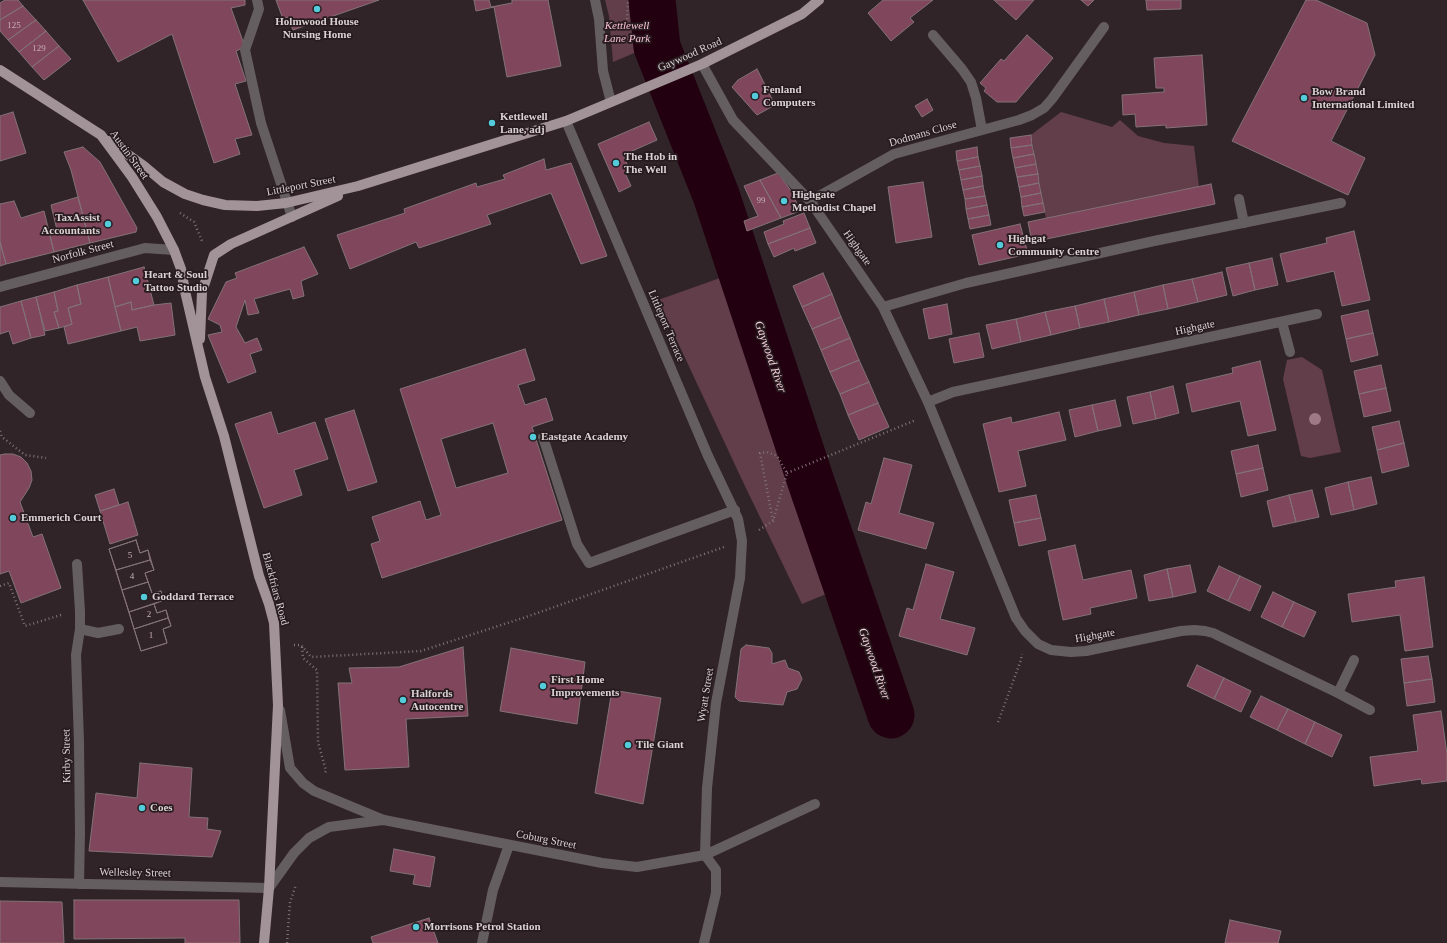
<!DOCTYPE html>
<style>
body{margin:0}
canvas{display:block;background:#312428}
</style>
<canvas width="1447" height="943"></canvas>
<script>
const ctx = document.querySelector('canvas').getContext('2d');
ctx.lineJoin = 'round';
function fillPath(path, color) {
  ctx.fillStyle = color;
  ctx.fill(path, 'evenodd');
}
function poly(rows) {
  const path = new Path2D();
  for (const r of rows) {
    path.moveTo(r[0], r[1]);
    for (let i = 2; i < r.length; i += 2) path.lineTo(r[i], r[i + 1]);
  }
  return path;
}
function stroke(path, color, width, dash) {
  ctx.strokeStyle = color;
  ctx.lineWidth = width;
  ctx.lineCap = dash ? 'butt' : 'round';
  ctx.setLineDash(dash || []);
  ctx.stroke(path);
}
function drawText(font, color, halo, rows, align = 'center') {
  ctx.font = font + ' Georgia,serif';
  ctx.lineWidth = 3.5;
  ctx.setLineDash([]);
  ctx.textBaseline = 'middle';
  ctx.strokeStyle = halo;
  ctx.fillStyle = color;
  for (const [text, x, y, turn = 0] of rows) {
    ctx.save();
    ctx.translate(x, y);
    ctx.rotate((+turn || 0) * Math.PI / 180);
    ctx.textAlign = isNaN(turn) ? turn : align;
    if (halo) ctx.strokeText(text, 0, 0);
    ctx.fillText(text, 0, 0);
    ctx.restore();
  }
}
fillPath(poly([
 [605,0,642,0,646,48,613,62,609,16],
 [1061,112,1112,127,1120,120,1138,136,1164,143,1194,146,1199,187,1046,219,1031,135],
 [754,266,809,458,855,582,802,604,744,484,658,300],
 [1302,357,1322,370,1341,452,1310,458,1301,456,1283,379,1287,360]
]), '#623e4a');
stroke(poly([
 [652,0,657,47,716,195,811,482,891,715]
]), '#23000f', 47);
const building = poly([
 [5,0,18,0,23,6,0,20,0,3,5,0],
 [83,0,245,0,245,5,231,8,245,47,236,51,246,81,235,84,252,135,235,139,240,154,214,163,172,34,118,62,83,0],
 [276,0,379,0,293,30,288,17,283,19,276,0],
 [474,0,489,0,491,7,512,3,512,0,548,0,561,66,507,77,494,7,476,11,474,0],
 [883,0,933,0,910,18,914,22,891,41,868,13,883,0],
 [994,0,1034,0,1016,20,994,0],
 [1081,0,1094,0,1088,6,1081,0],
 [1146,0,1181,0,1181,9,1147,10,1146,0],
 [1306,0,1316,0,1367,23,1375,55,1331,141,1365,158,1348,195,1232,141,1306,0],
 [23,6,36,20,8,40,0,31,0,20,23,6],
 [36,20,46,31,19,52,8,40,36,20],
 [46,31,59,46,32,67,19,52,46,31],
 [1027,35,1053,58,1016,102,997,102,984,91,986,88,980,83,1001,59,1004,61,1027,35],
 [59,46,71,59,44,80,32,67,59,46],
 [1202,55,1207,125,1166,128,1166,125,1136,127,1135,114,1123,115,1122,95,1164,92,1164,88,1156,88,1154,58,1202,55],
 [757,69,775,105,757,115,732,87,738,80,757,69],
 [927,99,933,110,922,117,915,106,927,99],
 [13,112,26,153,0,161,0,116,13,112],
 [649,122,657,140,623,155,630,171,625,173,631,186,619,192,598,144,649,122],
 [1031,135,1032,145,1011,148,1010,138,1031,135],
 [1032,145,1034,154,1013,158,1011,148,1032,145],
 [83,147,100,162,137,228,136,232,90,243,71,170,64,152,83,147],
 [977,147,978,157,957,161,956,151,977,147],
 [1034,154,1036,164,1015,168,1013,158,1034,154],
 [978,157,980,166,959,170,957,161,978,157],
 [544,159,546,170,571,163,607,256,581,264,551,193,487,215,491,224,419,248,416,242,350,269,337,235,405,213,404,209,476,183,477,187,505,179,503,175,544,159],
 [1036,164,1038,174,1017,177,1015,168,1036,164],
 [980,166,982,176,961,180,959,170,980,166],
 [778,173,792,192,800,211,781,218,760,180,778,173],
 [1038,174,1039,183,1019,187,1017,177,1038,174],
 [982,176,983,186,963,190,961,180,982,176],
 [760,180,781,218,747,231,744,221,758,216,744,186,760,180],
 [923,182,932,237,896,243,888,187,923,182],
 [1039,183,1041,193,1021,197,1019,187,1039,183],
 [1211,184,1215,204,1032,242,1028,222,1211,184],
 [983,186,985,196,965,199,963,190,983,186],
 [1041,193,1043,203,1022,207,1021,197,1041,193],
 [985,196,987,205,966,209,965,199,985,196],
 [78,197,90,243,54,252,49,232,57,230,51,205,78,197],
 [14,201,21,218,44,211,54,252,6,264,0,242,0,204,14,201],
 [1043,203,1045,212,1024,216,1022,207,1043,203],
 [987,205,989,215,968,219,966,209,987,205],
 [804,213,810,228,768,244,764,232,784,224,783,221,804,213],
 [989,215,991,225,970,229,968,219,989,215],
 [1020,224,1028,254,979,265,972,235,1020,224],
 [810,228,816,243,795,251,794,248,774,257,768,244,810,228],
 [1354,231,1370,300,1342,306,1334,271,1287,282,1280,254,1327,243,1326,238,1354,231],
 [0,242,6,264,0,266,0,242],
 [304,247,318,274,301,281,304,296,293,299,290,289,254,299,259,313,248,315,245,300,236,327,245,343,257,338,262,350,250,354,256,372,228,383,208,335,222,332,220,325,208,319,226,282,237,278,235,273,304,247],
 [1272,258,1278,285,1255,290,1249,263,1272,258],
 [1249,263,1255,290,1233,296,1226,268,1249,263],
 [144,267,154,305,132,310,131,302,115,307,108,277,144,267],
 [1222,272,1227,295,1198,302,1192,279,1222,272],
 [823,273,832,294,802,307,793,286,823,273],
 [108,277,121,331,68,344,64,327,72,324,68,308,81,304,77,285,108,277],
 [1192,279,1198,302,1168,309,1163,285,1192,279],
 [77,285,81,304,68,308,72,324,59,328,54,312,58,311,54,292,77,285],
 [1163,285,1168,309,1139,315,1134,292,1163,285],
 [54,292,58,311,54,312,59,328,45,331,36,297,54,292],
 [1134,292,1139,315,1109,322,1104,299,1134,292],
 [832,294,841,317,812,329,802,307,832,294],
 [36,297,45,335,31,338,21,301,36,297],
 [1104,299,1109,322,1080,328,1075,306,1104,299],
 [21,301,31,338,13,344,9,331,0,334,0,307,21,301],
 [131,302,132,310,154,305,171,303,175,335,140,341,137,327,121,331,115,307,131,302],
 [947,304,952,334,929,339,923,309,947,304],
 [1075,306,1080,328,1051,335,1045,312,1075,306],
 [1368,310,1373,333,1346,339,1341,316,1368,310],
 [1045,312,1051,335,1021,342,1016,319,1045,312],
 [841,317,850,338,821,350,812,329,841,317],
 [1016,319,1021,342,992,349,986,325,1016,319],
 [979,333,984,357,954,363,949,339,979,333],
 [1373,333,1378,355,1351,362,1346,339,1373,333],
 [850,338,859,360,830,372,821,350,850,338],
 [525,349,535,380,518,385,525,405,546,398,553,420,532,427,562,520,382,578,371,544,380,541,372,517,420,501,426,520,441,515,400,389,525,349],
 [493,423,508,473,456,488,441,439,493,423],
 [859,360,869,382,840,394,830,372,859,360],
 [1260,361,1276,430,1248,436,1240,401,1192,412,1186,384,1233,373,1232,368,1260,361],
 [1381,365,1386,388,1359,394,1354,371,1381,365],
 [869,382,878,403,848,415,840,394,869,382],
 [1173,386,1179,413,1156,419,1150,392,1173,386],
 [1386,388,1391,411,1364,417,1359,394,1386,388],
 [1150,392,1156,419,1133,424,1127,397,1150,392],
 [1115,400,1121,426,1098,431,1092,405,1115,400],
 [878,403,889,427,859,440,848,415,878,403],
 [1092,405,1098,431,1075,437,1069,410,1092,405],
 [354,410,377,482,348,491,325,419,354,410],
 [271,412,278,434,315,422,328,459,294,470,302,495,264,508,235,424,271,412],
 [1059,412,1066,440,1018,451,1026,486,999,492,983,424,1011,417,1012,423,1059,412],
 [1399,421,1404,443,1377,450,1372,427,1399,421],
 [1404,443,1409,466,1382,473,1377,450,1404,443],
 [1258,445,1263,468,1236,474,1231,451,1258,445],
 [5,454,13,454,21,457,27,463,31,471,32,480,29,488,20,502,33,537,42,534,61,588,21,603,9,571,0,574,0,455,5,454],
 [884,458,912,465,899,513,934,523,926,549,858,530,866,502,871,504,884,458],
 [1263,468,1268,490,1241,497,1236,474,1263,468],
 [1371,477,1377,504,1354,510,1348,482,1371,477],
 [1348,482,1354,510,1331,515,1325,488,1348,482],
 [114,489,119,505,100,511,95,495,114,489],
 [1312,490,1319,517,1296,522,1289,495,1312,490],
 [1036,495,1041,518,1014,523,1009,500,1036,495],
 [1289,495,1296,522,1273,527,1267,501,1289,495],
 [128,502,138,535,110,544,100,511,128,502],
 [1041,518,1046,540,1019,546,1014,523,1041,518],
 [136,540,140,553,148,550,154,570,145,573,152,593,161,591,164,600,154,604,157,613,166,610,171,626,163,629,167,643,141,651,109,549,136,540],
 [136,540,140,553,148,550,150,560,116,570,109,549,136,540],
 [1075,545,1083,580,1131,570,1137,598,1090,608,1091,614,1063,620,1048,551,1075,545],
 [150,560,154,570,145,573,148,582,122,590,116,570,150,560],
 [926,564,954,572,940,619,975,628,967,655,899,636,907,608,913,610,926,564],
 [1190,565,1196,592,1173,597,1167,569,1190,565],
 [1219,566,1240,576,1228,601,1207,591,1219,566],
 [1167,569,1173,597,1149,601,1144,575,1167,569],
 [1240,576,1261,586,1250,611,1228,601,1240,576],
 [1424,577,1433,647,1405,651,1400,615,1352,622,1348,594,1396,587,1395,581,1424,577],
 [148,582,152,593,161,591,164,600,129,612,122,590,148,582],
 [1273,592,1294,602,1282,627,1261,617,1273,592],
 [1294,602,1316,612,1304,637,1282,627,1294,602],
 [154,604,157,613,166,610,168,618,134,629,129,612,154,604],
 [168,618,171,626,163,629,167,643,141,651,134,629,168,618],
 [746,645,769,648,772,653,772,664,785,660,788,668,799,672,802,679,797,689,787,692,783,705,739,701,735,697,741,649,746,645],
 [463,647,468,716,406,719,409,767,345,770,338,683,352,683,349,668,399,667,463,647],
 [511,648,585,662,577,724,500,711,511,648],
 [1428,656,1432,679,1404,683,1401,659,1428,656],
 [1197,665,1224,678,1214,699,1187,686,1197,665],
 [1224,678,1251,691,1241,712,1214,699,1224,678],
 [1432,679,1435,702,1407,706,1404,683,1432,679],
 [612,690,661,698,643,804,595,793,612,690],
 [1261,696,1288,709,1277,730,1250,717,1261,696],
 [1288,709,1315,722,1305,744,1277,730,1288,709],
 [1441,711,1447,754,1447,781,1422,784,1421,779,1374,786,1370,757,1418,751,1413,715,1441,711],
 [1315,722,1342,735,1332,757,1305,744,1315,722],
 [140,763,192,768,189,817,208,818,207,829,221,831,212,857,89,851,96,793,137,798,140,763],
 [394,849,435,857,430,887,413,884,415,875,390,871,394,849],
 [74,900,239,900,240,943,185,943,185,938,74,939,74,900],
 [0,901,62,902,64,943,0,943,0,901],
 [429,918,438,943,373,943,371,937,429,918],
 [1230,920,1281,931,1278,943,1225,943,1230,920]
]);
fillPath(building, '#80465b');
stroke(building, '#827277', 1);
stroke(poly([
 [618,26,627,21,628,0],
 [180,213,194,222,202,241],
 [0,431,2,437,25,455,46,458],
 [787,473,916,420],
 [759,530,773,521,787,473,777,456,767,452,760,453,773,521],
 [0,586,9,583,25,626,61,615],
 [294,645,301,645,311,657,421,651,529,616,724,547],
 [302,647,303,658,317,670,318,742,326,771,324,775],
 [998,722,1021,660,1022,654],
 [287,943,290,902,296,885]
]), '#7f7377', 2.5, [1, 3]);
stroke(poly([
 [257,0,259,9,245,50,261,123,292,217],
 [595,0,599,19,603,71,611,102],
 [933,35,962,69,971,82,976,98,982,130],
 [702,64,733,120,810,201,883,307,928,402,1016,618,1025,631,1038,644,1051,650,1071,652,1086,651,1181,631,1194,630,1205,631,1213,633,1338,693,1370,710],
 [566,121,708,456,738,519,742,541,740,578,716,703,707,788,705,855],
 [1239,199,1244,223],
 [810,201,894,154,1019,120,1032,115,1044,108,1052,99,1104,27],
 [0,287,145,248,174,250],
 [883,307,966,283,1154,241,1341,203],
 [1282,322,1290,352],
 [0,381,9,395,30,413],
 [928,402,953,392,1317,314],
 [543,437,577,544,589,563,735,510],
 [77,564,80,611,80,629,76,655,79,742,80,833,79,884],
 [80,629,98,633,119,629],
 [1338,693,1354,660],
 [280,710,290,768,303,783,314,791,384,820,602,863,637,867,705,855,815,804],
 [0,882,269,888,294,853,309,838,329,827,383,820],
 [482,943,493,890,509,845],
 [704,943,716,893,716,870,705,855]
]), '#655e60', 10);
stroke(poly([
 [0,70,101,135,132,177,157,217,174,250,181,269,185,291,205,377,224,436,259,576,269,604,274,623,278,705,269,888,264,943],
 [109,141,144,166,163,182,185,194,203,200,225,205,257,206,286,203,358,186,566,121,702,64,802,14,819,0],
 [200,339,202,292,214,255,231,244,338,196]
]), '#a29398', 10);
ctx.fillStyle = '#9f7a86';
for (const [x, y] of [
 [1315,419]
]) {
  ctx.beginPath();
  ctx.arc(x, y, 6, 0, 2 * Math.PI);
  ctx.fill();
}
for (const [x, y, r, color] of [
 [317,9,4,"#53cbdb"],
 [755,96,4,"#53cbdb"],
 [1304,98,4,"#53cbdb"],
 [492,123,4,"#53cbdb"],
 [616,163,4,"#53cbdb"],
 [784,201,4,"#53cbdb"],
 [108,224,4,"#53cbdb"],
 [1000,245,4,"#53cbdb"],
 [136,281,4,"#53cbdb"],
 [533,437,4,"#53cbdb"],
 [13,518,4,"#53cbdb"],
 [144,597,4,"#53cbdb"],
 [543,686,4,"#53cbdb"],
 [403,700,4,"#53cbdb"],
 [628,745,4,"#53cbdb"],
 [142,808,4,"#53cbdb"],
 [416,927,4,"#53cbdb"]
]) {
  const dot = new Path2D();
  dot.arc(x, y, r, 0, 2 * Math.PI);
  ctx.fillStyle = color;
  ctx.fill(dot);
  stroke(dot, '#271b1f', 1.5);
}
drawText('9px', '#c4afb6', null, [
 ["125",14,26],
 ["129",39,49],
 ["99",761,201],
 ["5",130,556],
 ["4",132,577],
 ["2",149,615],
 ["1",151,636]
]);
drawText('bold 11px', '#dbd2d4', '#271b1f', [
 ["Holmwood House",317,22,"center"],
 ["Nursing Home",317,35,"center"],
 ["Fenland",763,90],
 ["Computers",763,103],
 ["Bow Brand",1312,92],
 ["International Limited",1312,105],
 ["Kettlewell",500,117],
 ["Lane, adj",500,130],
 ["The Hob in",624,157],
 ["The Well",624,170],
 ["Highgate",792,195],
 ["Methodist Chapel",792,208],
 ["TaxAssist",100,218,"right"],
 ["Accountants",100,231,"right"],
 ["Highgat",1008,239],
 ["Community Centre",1008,252],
 ["Heart & Soul",144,275],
 ["Tattoo Studio",144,288],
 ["Eastgate Academy",541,437],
 ["Emmerich Court",21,518],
 ["Goddard Terrace",152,597],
 ["First Home",551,680],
 ["Improvements",551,693],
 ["Halfords",411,694],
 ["Autocentre",411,707],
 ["Tile Giant",636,745],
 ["Coes",150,808],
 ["Morrisons Petrol Station",424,927]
], 'left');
drawText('italic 11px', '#f9c1d3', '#271b1f', [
 ["Kettlewell",627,26],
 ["Lane Park",627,39]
]);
drawText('11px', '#dbd2d4', '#271b1f', [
 ["Gaywood Road",690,55,-24],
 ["Dodmans Close",923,134,-16],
 ["Austin Street",129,155,54],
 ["Littleport Street",301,186,-11],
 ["Highgate",857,248,55],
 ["Norfolk Street",83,252,-15],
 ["Littleport Terrace",666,326,67],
 ["Highgate",1195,328,-12],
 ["Blackfriars Road",275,589,75],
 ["Highgate",1095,636,-10],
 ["Wyatt Street",706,695,-81],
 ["Kirby Street",67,756,-91],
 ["Coburg Street",546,840,11],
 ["Wellesley Street",135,873,1]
]);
drawText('italic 12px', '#f6cfdb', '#271b1f', [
 ["Gaywood River",770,357,71],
 ["Gaywood River",874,664,71]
]);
</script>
